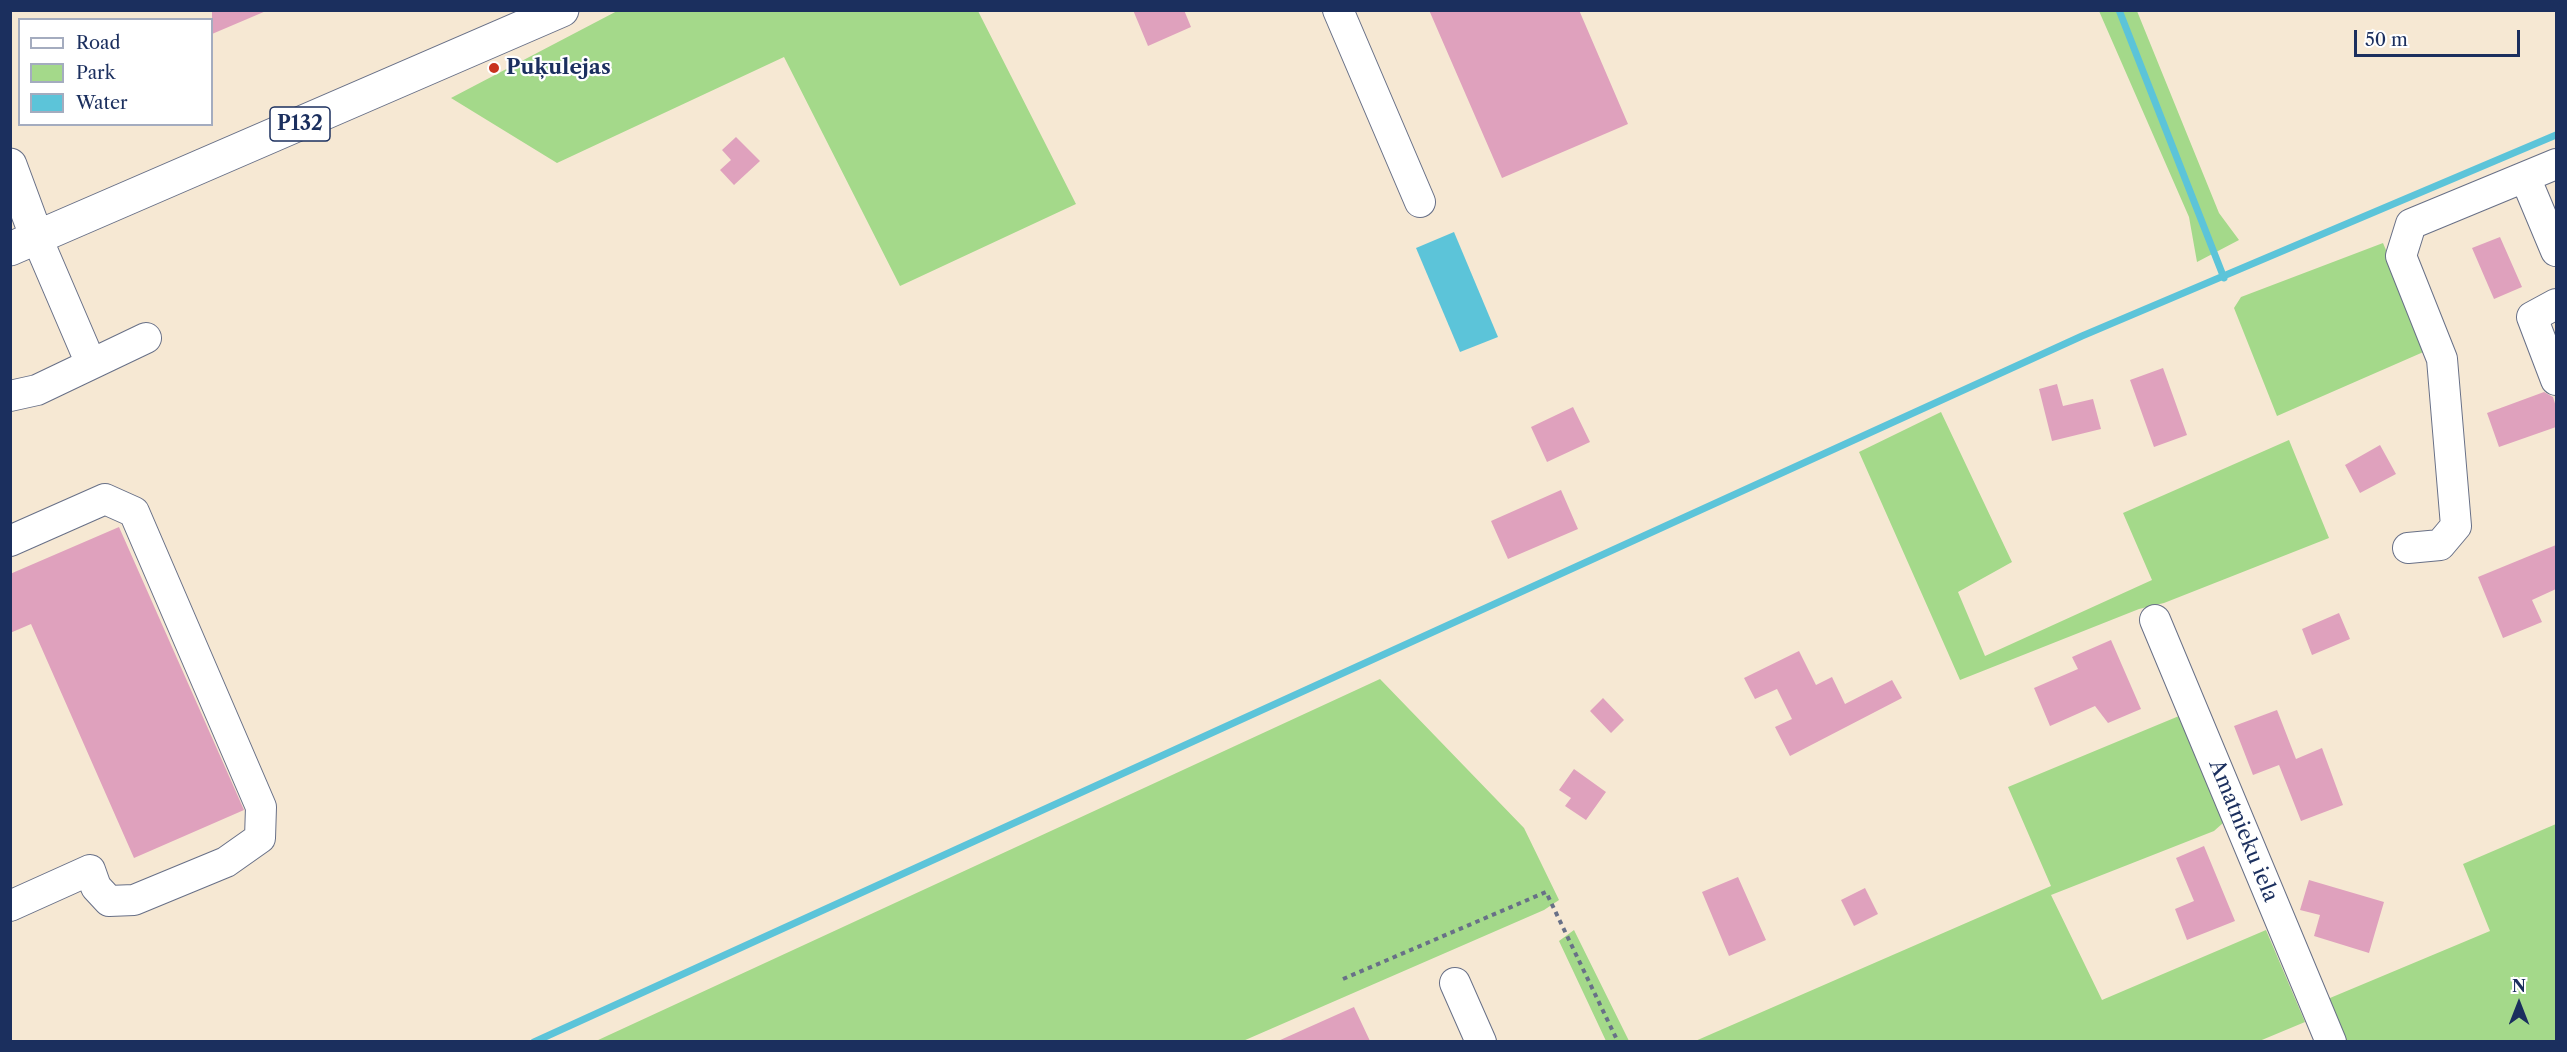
<!DOCTYPE html>
<meta charset="utf-8">
<style>
body{margin:0}
#map{position:relative;width:2567px;height:1052px;overflow:hidden;background:#f6e8d3;font-family:"Libre Caslon Text",serif}
canvas{display:block}
.frame{position:absolute;inset:0;border:12px solid #1b2f5e;pointer-events:none}
.legend{position:absolute;left:18px;top:18px;width:195px;height:108px;box-sizing:border-box;background:#fff;border:2px solid #a4acbf;margin:0;padding:8px 10px;list-style:none;font-size:18px;color:#1b2f5e}
.legend li{display:flex;align-items:center;gap:12px;height:30px}
.legend b{width:30px;border:2px solid #a4acbf}
.north{position:absolute;left:2489px;top:974px;width:60px;height:60px;-webkit-text-stroke:4px #fff;paint-order:stroke;rotate:0deg;font-size:16px;font-weight:700;line-height:24px;text-align:center;color:#1b2f5e}
.north::after{content:'';display:block;margin:auto;width:21px;height:27px;background:#1b2f5e;clip-path:polygon(50% 0,100% 100%,50% 72%,0 100%)}
.scale{position:absolute;left:2354px;top:30px;width:166px;height:27px;box-sizing:border-box;border:3px solid #1b2f5e;border-top:0;padding-left:8px;font-size:18px;line-height:21px;white-space:nowrap;color:#1b2f5e;-webkit-text-stroke:4px #fff;paint-order:stroke}
</style>
<div id="map">
<canvas width="2567" height="1052"></canvas>
<div class="frame"></div>
<ul class="legend">
<li><b style="height:8px;background:#fff"></b>Road</li>
<li><b style="height:16px;background:#a4d98a"></b>Park</li>
<li><b style="height:16px;background:#5cc4d9"></b>Water</li>
</ul>
<div class="north">N</div>
<div class="scale">50 m</div>
</div>
<script>
const ctx = document.querySelector('canvas').getContext('2d');
ctx.lineJoin = 'round';
function fillPath(path, color) {
  ctx.fillStyle = color;
  ctx.fill(path, 'evenodd');
}
function poly(rows) {
  const path = new Path2D();
  for (const r of rows) {
    path.moveTo(r[0], r[1]);
    for (let i = 2; i < r.length; i += 2) path.lineTo(r[i], r[i + 1]);
  }
  return path;
}
function stroke(path, color, width, dash) {
  ctx.strokeStyle = color;
  ctx.lineWidth = width;
  ctx.lineCap = dash ? 'butt' : 'round';
  ctx.setLineDash(dash || []);
  ctx.stroke(path);
}
function drawText(font, color, halo, rows, align = 'center') {
  ctx.font = font + ' "Libre Caslon Text",serif';
  ctx.lineWidth = 4.5;
  ctx.setLineDash([]);
  ctx.textBaseline = 'middle';
  ctx.strokeStyle = halo;
  ctx.fillStyle = color;
  for (const [text, x, y, turn = 0] of rows) {
    ctx.save();
    ctx.translate(x, y);
    ctx.rotate((+turn || 0) * Math.PI / 180);
    ctx.textAlign = isNaN(turn) ? turn : align;
    if (halo) ctx.strokeText(text, 0, 0);
    ctx.fillText(text, 0, 0);
    ctx.restore();
  }
}
fillPath(poly([
 [619,10,978,11,1076,204,900,286,784,57,557,163,451,98],
 [2099,11,2137,11,2219,213,2239,240,2197,262,2189,217],
 [2383,243,2428,350,2277,416,2234,308,2241,297],
 [1941,412,2012,562,1958,592,1985,656,2152,580,2123,513,2289,440,2329,538,2164,603,2139,609,1960,680,1859,452],
 [1380,679,1524,828,1559,900,1544,910,1243,1041,596,1041],
 [2179,716,2223,823,2214,831,2051,895,2102,1000,2266,930,2305,1022,2257,1042,1693,1042,2051,886,2008,787],
 [2556,824,2556,1041,2340,1041,2324,1004,2330,998,2490,931,2463,864],
 [1574,930,1629,1041,1606,1041,1559,941]
]), '#a4d98a');
fillPath(poly([
 [1454,232,1498,337,1460,352,1416,248]
]), '#5cc4d9');
stroke(poly([
 [2119,10,2224,278],
 [534,1042,2082,336,2556,135]
]), '#5cc4d9', 7);
fillPath(poly([
 [212,10,266,10,266,11,212,34],
 [1133,10,1184,10,1191,27,1148,46],
 [1429,10,1579,10,1628,124,1502,178],
 [736,137,760,161,734,185,720,170,731,160,722,150],
 [2500,237,2522,287,2494,299,2472,248],
 [2163,368,2187,435,2154,447,2130,380],
 [2057,384,2063,406,2093,399,2101,429,2052,441,2039,389],
 [2544,392,2553,397,2556,407,2556,427,2499,447,2487,413],
 [1573,407,1590,442,1547,462,1531,427],
 [2380,445,2396,474,2360,493,2345,465],
 [1561,490,1578,529,1508,559,1491,521],
 [119,527,244,810,134,858,31,624,10,633,10,574],
 [2556,545,2556,589,2532,600,2542,622,2503,638,2478,577],
 [2339,613,2350,639,2312,655,2302,629],
 [2111,640,2141,709,2108,723,2095,706,2050,726,2034,688,2078,669,2072,657],
 [1799,651,1816,685,1832,677,1845,704,1892,680,1902,698,1790,756,1775,727,1792,719,1777,689,1755,699,1744,678],
 [1603,698,1624,720,1611,733,1590,711],
 [2277,710,2296,759,2322,748,2343,805,2301,821,2279,765,2253,775,2234,726],
 [1574,769,1606,792,1586,820,1565,806,1571,798,1559,790],
 [2204,846,2235,921,2187,940,2175,909,2194,901,2176,858],
 [1738,877,1766,940,1729,956,1702,892],
 [2309,880,2384,902,2369,953,2314,936,2320,915,2300,910],
 [1865,888,1878,914,1854,926,1841,900],
 [1354,1007,1370,1041,1278,1041]
]), '#dfa1bd');
const minor = poly([
 [1338,10,1420,202],
 [2525,177,2556,251],
 [37,238,91,364],
 [2556,304,2532,317,2556,380],
 [10,396,37,390,146,338],
 [10,541,105,499,134,512,261,807,260,838,226,862,134,900,109,901,96,887,90,870,10,906],
 [2408,548,2440,545,2456,526,2442,359,2401,256,2411,224,2556,164],
 [2155,620,2331,1042],
 [1455,983,1481,1042]
]);
const major = poly([
 [10,165,37,238],
 [10,249,562,10]
]);
stroke(minor, '#687087', 32);
stroke(major, '#687087', 35);
stroke(poly([
 [1343,979,1546,892,1618,1042]
]), '#687087', 4, [4.5, 4.5]);
stroke(minor, '#fff', 30);
stroke(major, '#fff', 33);
for (const [x, y, r, color] of [
 [494,68,6,"#c8321e"]
]) {
  const dot = new Path2D();
  dot.arc(x, y, r, 0, 2 * Math.PI);
  ctx.fillStyle = color;
  ctx.fill(dot);
  stroke(dot, '#fff', 2);
}
for (const [x, y, w] of [
 [300,124,60]
]) {
  const box = new Path2D();
  box.roundRect(x - w / 2, y - 17, w, 34, 4.5);
  ctx.fillStyle = '#fff';
  ctx.fill(box);
  stroke(box, '#1b2f5e', 1.5);
}
drawText('bold 20px', '#1b2f5e', null, [
 ["P132",300,124]
]);
drawText('bold 21px', '#1b2f5e', '#fff', [
 ["Puķulejas",506,68]
], 'left');
drawText('21px', '#1b2f5e', '#fff', [
 ["Amatnieku iela",2243,831,68]
]);
</script>
